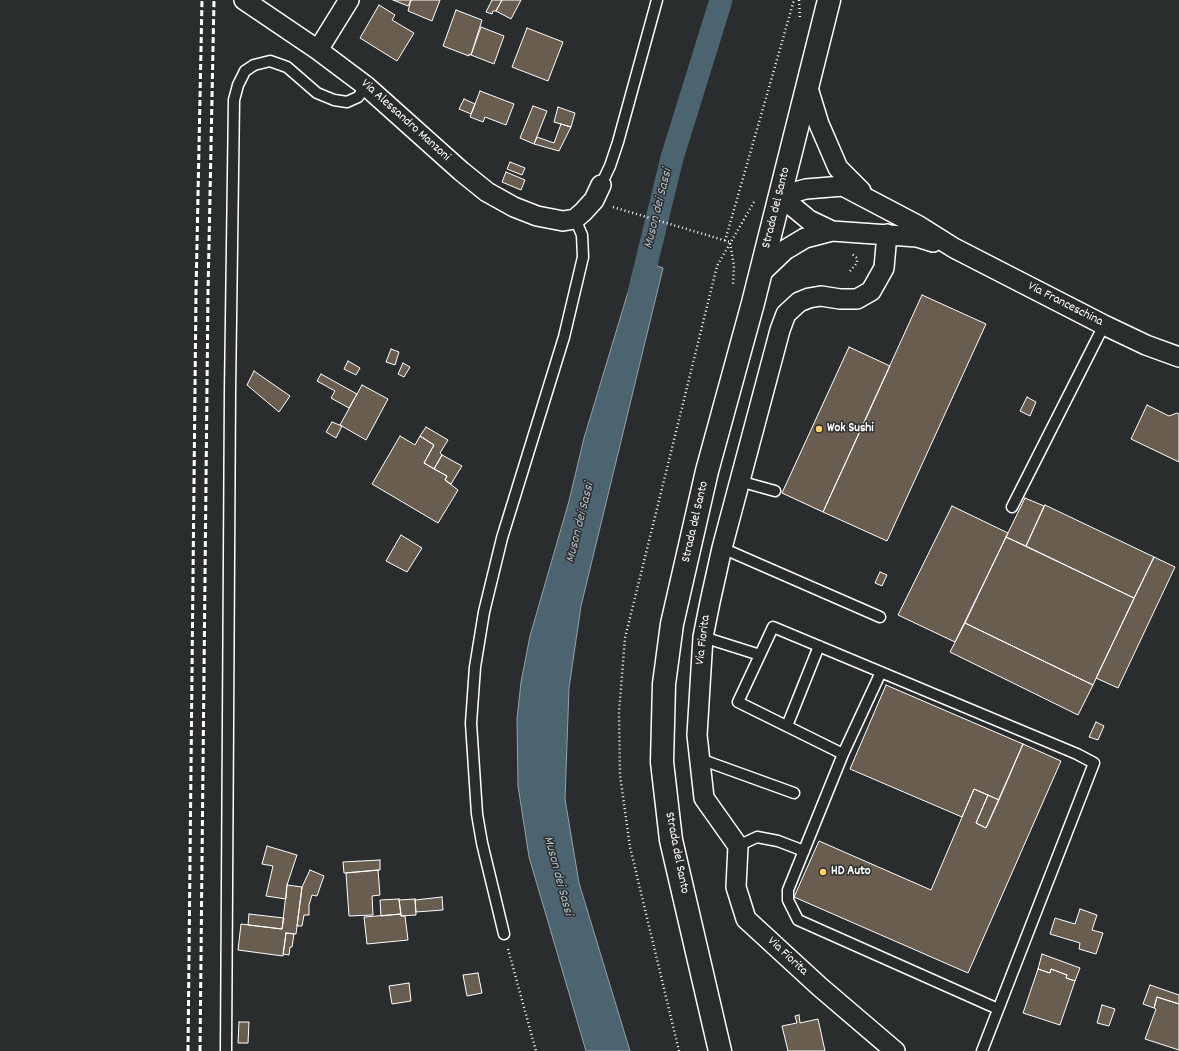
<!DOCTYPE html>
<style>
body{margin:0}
canvas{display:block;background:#2a2d2e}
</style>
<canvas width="1179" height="1051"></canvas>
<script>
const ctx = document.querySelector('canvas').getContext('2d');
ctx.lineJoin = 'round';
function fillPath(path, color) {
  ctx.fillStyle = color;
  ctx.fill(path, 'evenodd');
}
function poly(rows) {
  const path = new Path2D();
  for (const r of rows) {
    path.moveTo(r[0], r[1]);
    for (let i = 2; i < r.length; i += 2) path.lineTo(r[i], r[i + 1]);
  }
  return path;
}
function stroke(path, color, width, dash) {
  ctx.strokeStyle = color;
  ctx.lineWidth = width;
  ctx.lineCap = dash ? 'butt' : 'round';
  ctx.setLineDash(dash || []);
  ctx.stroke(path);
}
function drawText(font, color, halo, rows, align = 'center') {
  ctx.font = font + ' Dekko,sans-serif';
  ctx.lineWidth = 3;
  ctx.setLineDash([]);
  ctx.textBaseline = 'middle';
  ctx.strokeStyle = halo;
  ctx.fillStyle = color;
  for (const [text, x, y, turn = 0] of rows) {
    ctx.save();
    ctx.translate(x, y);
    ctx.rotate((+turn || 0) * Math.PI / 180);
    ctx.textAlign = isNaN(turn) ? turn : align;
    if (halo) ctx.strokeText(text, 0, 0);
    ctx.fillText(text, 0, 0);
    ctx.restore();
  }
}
const water = poly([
 [638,259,663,268,581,606,569,688,565,799,579,883,630,1051,586,1051,529,857,518,786,517,719,521,682,530,636,569,501,584,438,638,259]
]);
fillPath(water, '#4c6370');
stroke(water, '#94a1a9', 1);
stroke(poly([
 [639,293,672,158,721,0]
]), '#4c6370', 23);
const building = poly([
 [393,0,411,0,408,6,393,0],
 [411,0,440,0,432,21,408,11,411,0],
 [492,0,502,0,496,11,493,11,492,14,486,12,492,0],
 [502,0,521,0,511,19,496,11,502,0],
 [379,5,395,15,392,20,414,33,397,61,360,38,379,5],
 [456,10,482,20,471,55,469,54,469,56,443,46,456,10],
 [481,27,504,36,494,64,471,55,481,27],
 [527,28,563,42,548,81,512,67,527,28],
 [480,91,514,104,506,125,485,117,483,122,470,117,480,91],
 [464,99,475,104,471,114,459,109,464,99],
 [533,106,547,111,534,144,520,138,533,106],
 [558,107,575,113,571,127,554,122,558,107],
 [561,124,571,127,559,151,534,144,537,137,554,143,561,124],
 [510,162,525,168,522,175,507,169,510,162],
 [506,172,525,180,521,190,502,182,506,172],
 [922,295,986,324,887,541,823,512,922,295],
 [849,347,890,366,823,512,782,493,849,347],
 [391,349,399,352,395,365,386,362,391,349],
 [348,361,360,368,356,375,344,369,348,361],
 [403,363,410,367,404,377,398,374,403,363],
 [254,371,290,396,279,412,247,385,254,371],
 [321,374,357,394,349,408,331,398,335,391,317,381,321,374],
 [362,385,388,399,366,440,340,425,362,385],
 [1027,397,1036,402,1030,416,1020,411,1027,397],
 [1147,405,1169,416,1177,413,1179,414,1179,462,1131,439,1147,405],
 [332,422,342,426,336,438,326,432,332,422],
 [426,427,448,440,440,453,442,455,434,469,424,463,434,445,420,436,426,427],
 [400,436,415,445,420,436,434,445,424,463,447,476,445,480,458,490,438,523,372,484,400,436],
 [442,455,462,466,451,484,445,480,447,476,434,469,442,455],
 [1025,498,1044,506,1026,546,1006,537,1025,498],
 [1045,505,1154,557,1134,598,1026,546,1045,505],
 [952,506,1008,533,955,642,898,615,952,506],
 [401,535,422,548,407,572,386,561,401,535],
 [1006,537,1134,598,1093,685,965,623,1006,537],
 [1154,557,1175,567,1118,688,1096,678,1154,557],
 [880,572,887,575,882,586,875,583,880,572],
 [965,623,1093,685,1078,715,950,652,965,623],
 [886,685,1023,744,999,800,974,789,962,817,850,769,886,685],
 [1096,722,1104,726,1098,740,1089,737,1096,722],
 [1023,744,1061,761,968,973,794,897,819,841,931,890,974,789,988,795,976,823,986,828,1023,744],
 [988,795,999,800,986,828,976,823,988,795],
 [267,846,297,855,287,885,286,899,266,896,273,866,262,864,267,846],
 [380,860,380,870,344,873,343,862,380,860],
 [310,870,324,876,317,896,312,895,309,905,309,915,304,915,302,926,297,926,302,887,310,870],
 [378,870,380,895,372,896,373,915,349,916,346,873,378,870],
 [287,885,302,887,296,934,286,933,283,956,238,950,241,924,282,929,287,885],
 [442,897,443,910,416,912,415,900,442,897],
 [399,899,401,914,381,916,380,900,399,899],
 [415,899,416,915,401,916,399,900,415,899],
 [1080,909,1097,915,1092,930,1103,933,1096,954,1079,949,1080,943,1050,934,1055,918,1075,924,1080,909],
 [249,914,284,918,282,929,248,925,249,914],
 [401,914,401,916,405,916,408,940,367,944,364,917,401,914],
 [286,933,294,934,292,947,290,947,289,955,283,954,286,933],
 [1042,954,1080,968,1075,981,1066,978,1067,975,1051,969,1050,973,1038,969,1042,954],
 [1038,969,1050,973,1051,969,1067,975,1066,978,1075,981,1060,1025,1023,1013,1038,969],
 [478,973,482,993,467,996,463,975,478,973],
 [409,983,411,1001,392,1004,389,986,409,983],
 [1150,985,1179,995,1179,1004,1157,997,1154,1008,1143,1004,1150,985],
 [1157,997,1179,1004,1179,1050,1145,1039,1156,1009,1154,1008,1157,997],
 [1102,1005,1115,1009,1109,1026,1097,1023,1102,1005],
 [799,1015,800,1023,818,1019,825,1051,788,1051,782,1026,797,1023,795,1016,799,1015],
 [239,1022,249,1022,248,1043,238,1043,239,1022]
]);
fillPath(building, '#685d4f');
stroke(building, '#fff', 1);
const service = poly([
 [601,185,610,166,618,142,657,0],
 [739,481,775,491],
 [1012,507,1104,325],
 [722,548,880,617],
 [703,637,760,655],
 [881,672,843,754,738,702,773,627,1077,754,1094,763,982,1051],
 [787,726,819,646],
 [843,754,788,890,788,900,798,920,998,1009],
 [700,759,794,793],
 [738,846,757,837,778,841,804,851],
 [504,934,482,843,477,814,471,723,475,667,484,612,502,538,564,337,583,257,582,235,575,219],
 [226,1051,230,392,234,100,238,85,245,71,254,65,270,61,287,67,317,93,334,100,347,102,358,97,366,86]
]);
const minor = poly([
 [244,0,318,50,366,86,461,171,487,192,514,207,537,216,563,221,575,219,583,212,594,200,601,185],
 [318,50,349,0],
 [807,85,819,124,838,168,861,191],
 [780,196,806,189,843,186,919,226,954,248,1104,325,1146,345,1179,357],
 [780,196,809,220,832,231],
 [887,234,884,268,871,291,857,299,840,299,821,296,809,298,799,302,786,314,780,330,722,548,710,602,703,637,697,735,704,798,738,846,736,887,746,919,820,987,895,1051],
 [760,274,785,250,805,238,832,231,917,237,933,242]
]);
const secondary = poly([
 [720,1051,671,840,662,762,664,684,672,624,707,471,753,303,829,0]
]);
stroke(service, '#fff', 13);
stroke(minor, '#fff', 22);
stroke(secondary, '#fff', 25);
stroke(poly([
 [799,0,800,19],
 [613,207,730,242],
 [725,241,794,0],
 [730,243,734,266,733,284],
 [850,271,857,263,857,258,852,254],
 [508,949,536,1051],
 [679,1051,630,847,620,775,619,712,625,638,717,266,754,202]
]), '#fff', 2.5, [1, 3]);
stroke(service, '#2a2d2e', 10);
stroke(minor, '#2a2d2e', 19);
stroke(secondary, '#2a2d2e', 22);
stroke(poly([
 [188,1051,196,293,202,0],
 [200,1051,208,293,214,0]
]), '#fff', 3, [6, 3]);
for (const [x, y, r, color] of [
 [819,429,4,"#ffd166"],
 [823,872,4,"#ffd166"]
]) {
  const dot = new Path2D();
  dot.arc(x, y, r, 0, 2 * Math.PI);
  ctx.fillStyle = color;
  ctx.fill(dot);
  stroke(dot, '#2a2d2e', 1.5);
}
drawText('13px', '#fff', '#2a2d2e', [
 ["Via Alessandro Manzoni",405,121,42],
 ["Strada del Santo",777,208,-76],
 ["Via Franceschina",1065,305,27],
 ["Strada del Santo",696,522,-77],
 ["Via Fiorita",704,640,-83],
 ["Strada del Santo",676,853,79],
 ["Via Fiorita",787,957,43]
]);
drawText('bold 13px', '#fff', '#2a2d2e', [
 ["Wok Sushi",827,429],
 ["HD Auto",831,872]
], 'left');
drawText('italic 14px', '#aeb9bf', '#2a2d2e', [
 ["Muson dei Sassi",659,209,-76],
 ["Muson dei Sassi",581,523,-76],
 ["Muson dei Sassi",557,876,75]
]);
</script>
